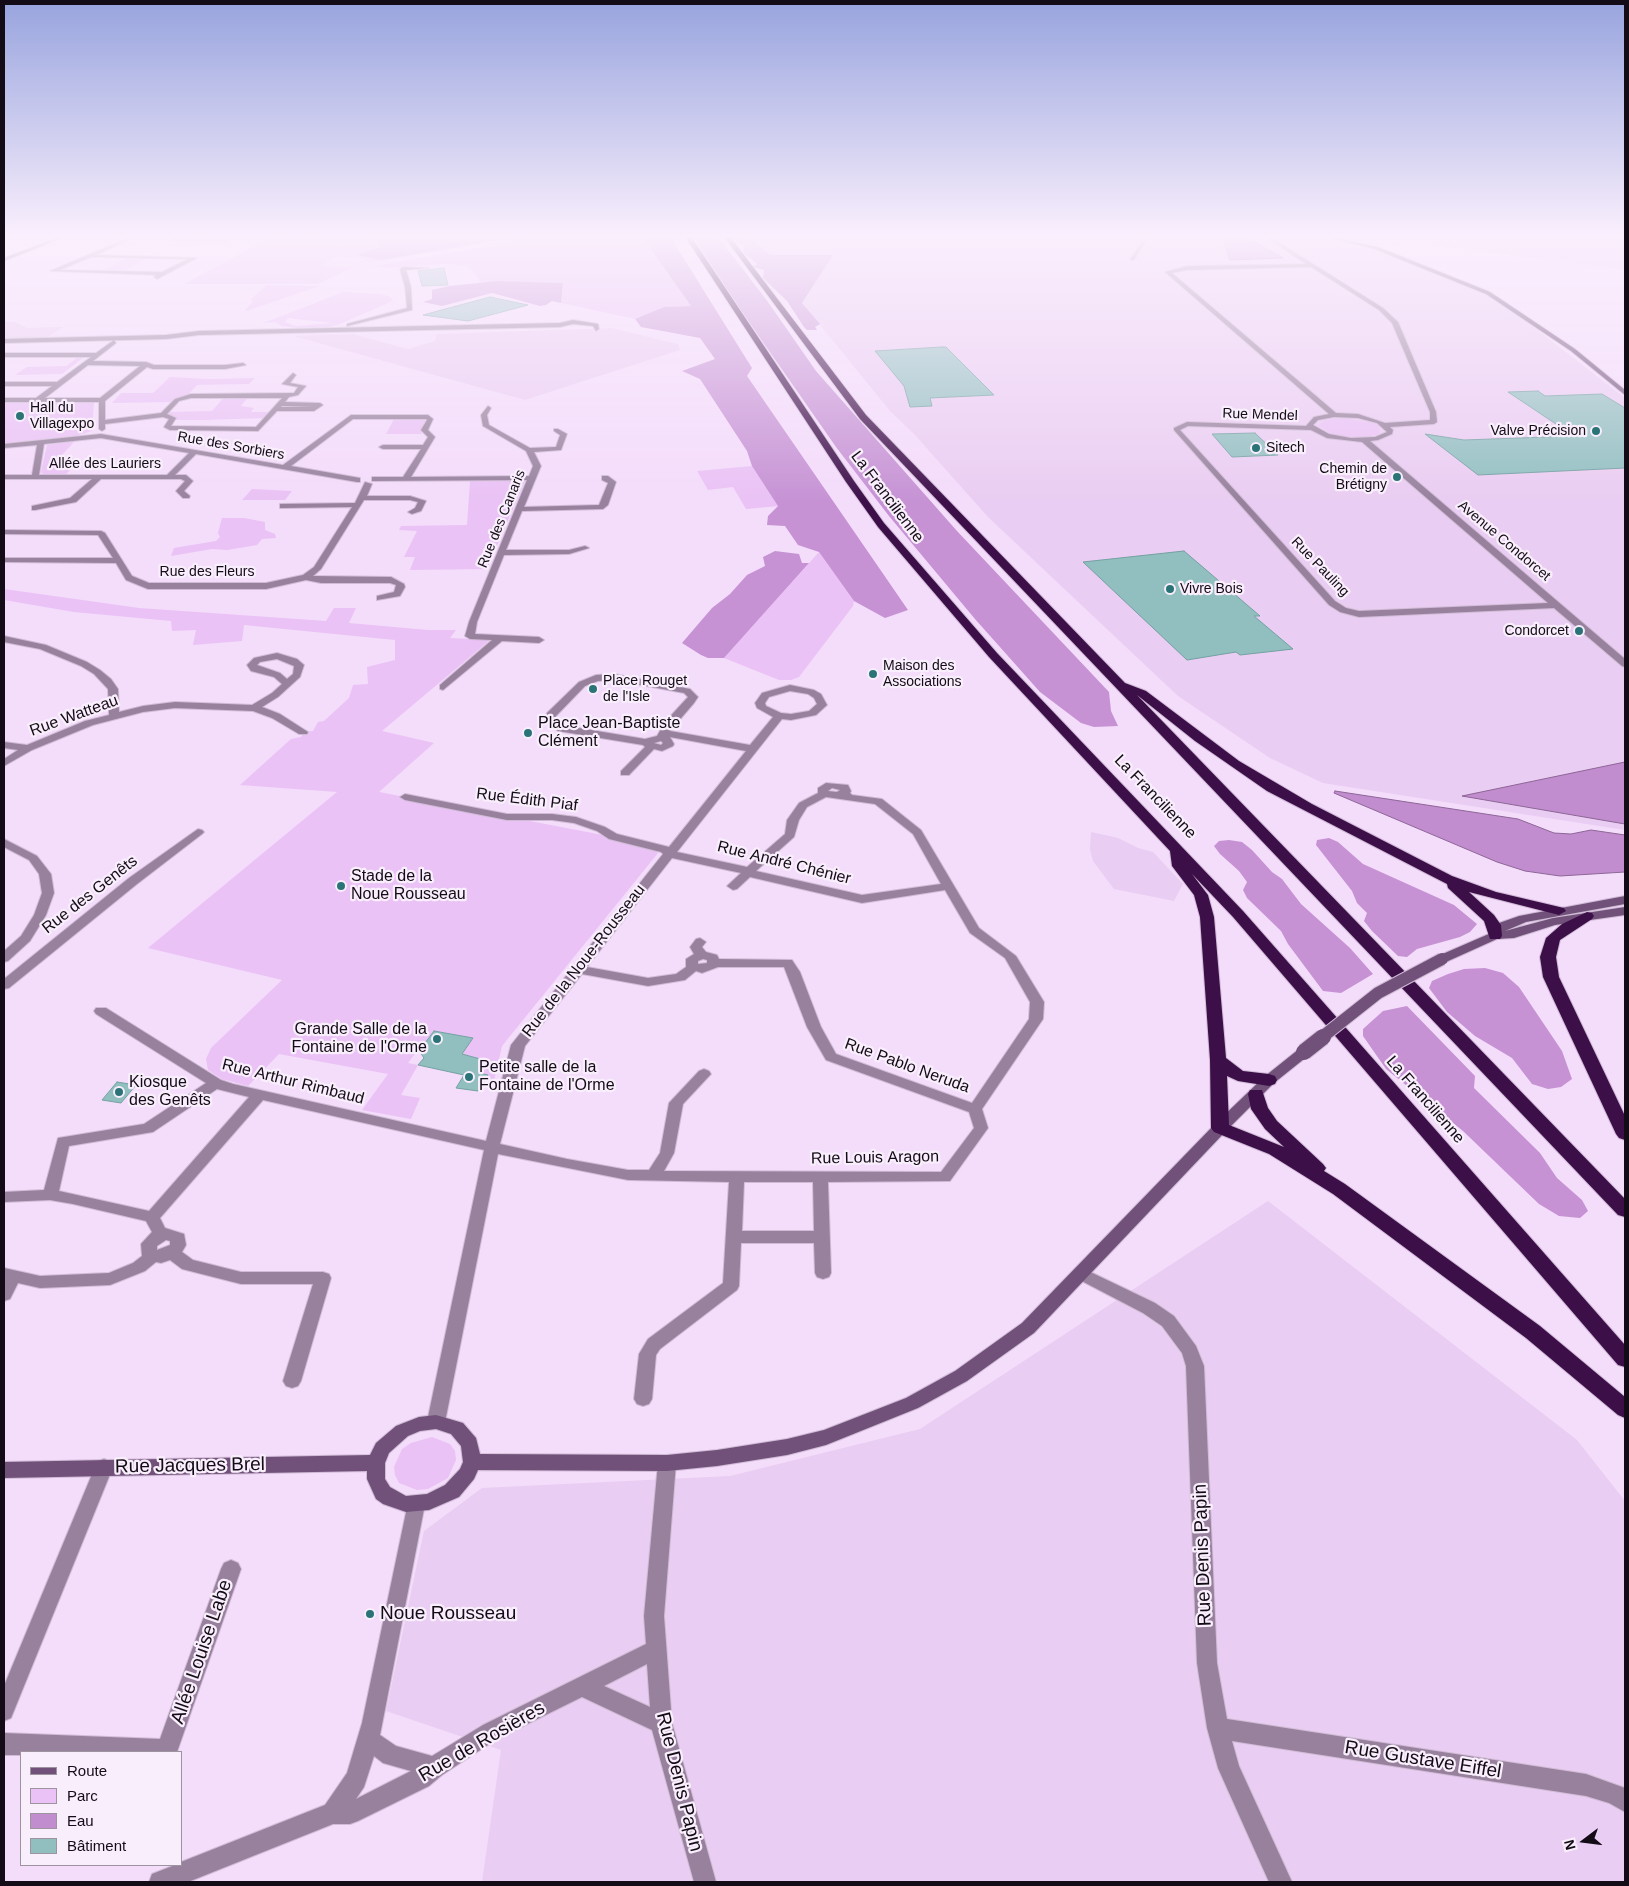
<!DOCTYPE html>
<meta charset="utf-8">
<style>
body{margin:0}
#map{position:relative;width:1629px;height:1886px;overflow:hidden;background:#f4dcfb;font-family:Arial,sans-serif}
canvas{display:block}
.frame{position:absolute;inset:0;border:5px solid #130b15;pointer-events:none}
.legend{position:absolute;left:20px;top:1751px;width:162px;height:115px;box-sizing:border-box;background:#f9effc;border:1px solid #9d94a0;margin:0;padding:6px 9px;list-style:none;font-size:15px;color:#130b15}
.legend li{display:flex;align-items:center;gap:10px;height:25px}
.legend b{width:25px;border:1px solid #9d94a0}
.north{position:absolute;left:1559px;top:1816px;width:50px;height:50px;-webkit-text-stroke:4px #f9effc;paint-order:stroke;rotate:255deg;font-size:14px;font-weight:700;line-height:20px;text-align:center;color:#130b15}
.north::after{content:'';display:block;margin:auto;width:18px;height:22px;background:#130b15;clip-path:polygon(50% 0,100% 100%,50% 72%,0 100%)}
</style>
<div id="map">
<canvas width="1629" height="1886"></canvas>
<div class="frame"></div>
<ul class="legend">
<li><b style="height:6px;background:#71517a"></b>Route</li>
<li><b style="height:14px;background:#eac2f5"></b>Parc</li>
<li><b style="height:14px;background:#c18dcf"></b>Eau</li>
<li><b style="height:14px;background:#91bfc0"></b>Bâtiment</li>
</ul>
<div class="north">N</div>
</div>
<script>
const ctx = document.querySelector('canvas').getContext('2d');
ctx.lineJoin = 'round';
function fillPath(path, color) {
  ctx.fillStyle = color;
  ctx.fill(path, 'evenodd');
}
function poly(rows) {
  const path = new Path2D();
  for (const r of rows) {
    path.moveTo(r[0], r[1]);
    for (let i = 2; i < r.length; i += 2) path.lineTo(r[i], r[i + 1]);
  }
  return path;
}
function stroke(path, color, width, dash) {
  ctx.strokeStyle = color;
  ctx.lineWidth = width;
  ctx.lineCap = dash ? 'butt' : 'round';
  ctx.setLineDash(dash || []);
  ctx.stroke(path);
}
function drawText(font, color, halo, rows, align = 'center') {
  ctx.font = font + ' Arial,sans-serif';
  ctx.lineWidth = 4.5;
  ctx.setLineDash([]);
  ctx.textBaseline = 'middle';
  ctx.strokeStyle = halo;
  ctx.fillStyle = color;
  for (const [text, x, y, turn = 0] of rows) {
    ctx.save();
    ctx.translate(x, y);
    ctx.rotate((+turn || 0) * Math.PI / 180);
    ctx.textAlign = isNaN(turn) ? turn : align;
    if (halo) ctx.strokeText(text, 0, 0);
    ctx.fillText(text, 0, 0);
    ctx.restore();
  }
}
fillPath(poly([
 [750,238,1324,238,1365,247,1446,276,1484,293,1517,314,1625,398,1625,830,1323,783,1270,758,1178,696,988,517,914,434,890,411,802,303,832,255,770,255],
 [1377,238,1625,238,1625,270],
 [4,322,15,322,27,328,63,327,46,338,4,339],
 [612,328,678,344,680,350,525,400,293,336,353,334,408,349,435,341,437,334],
 [1091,832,1118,838,1138,848,1153,852,1183,884,1174,901,1114,889,1093,861,1090,849],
 [1268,1201,1577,1440,1625,1501,1625,1882,482,1882,501,1750,386,1711,424,1531,482,1488,730,1476,920,1429]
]), '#eacdf2');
fillPath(poly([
 [269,238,371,241,376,238,514,238,370,263,363,258,336,257,321,266,354,267,318,284,184,284],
 [539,238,643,238,691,306,664,307,635,319,561,303,563,283,480,282,475,273,467,266,449,264,386,268,373,266],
 [126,258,147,258,123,272,100,272],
 [267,285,320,286,244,312,253,301,250,300],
 [343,292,380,294,391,297,393,301,340,324,330,327,296,328,281,326,276,322,263,323],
 [288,318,331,323,332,323,296,326,285,322],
 [78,357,83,358,62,374,15,375,27,367,66,366],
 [170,377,209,379,255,378,249,384,197,385,186,397,175,402,112,403,121,393,153,393],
 [225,396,249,396,241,406,254,408,251,412,273,412,267,418,203,420,172,420,163,415,165,412,212,411],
 [4,402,94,402,92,431,76,436,4,443],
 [395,417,424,418,426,420,421,431,422,434,386,434],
 [1343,418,1373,423,1379,426,1380,433,1369,437,1351,437,1332,434,1318,425,1325,420],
 [75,441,62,455,81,460,65,475,43,474,41,472,47,445],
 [752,466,779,506,746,509,733,487,708,490,697,471],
 [470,481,525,481,487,569,410,570,415,557,404,557,417,531,399,530,401,526,467,525],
 [252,489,253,489,292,491,285,500,242,500],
 [222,518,244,518,265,522,265,530,275,534,276,538,262,539,257,545,227,550,212,549,171,556,174,548,216,541,220,537,218,533],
 [819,552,854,601,853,606,799,677,791,680,779,680,724,658],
 [4,589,139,608,326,621,334,608,356,608,349,623,428,630,456,630,450,638,490,640,382,731,434,743,379,792,613,837,611,840,653,849,658,853,502,1046,494,1081,484,1080,487,1075,479,1073,484,1060,462,1054,472,1038,434,1031,427,1040,428,1041,422,1044,408,1063,418,1065,401,1095,420,1098,411,1119,362,1110,388,1074,279,1054,248,1086,222,1079,208,1070,206,1059,211,1048,282,980,148,948,337,792,240,785,291,739,301,737,303,732,313,731,318,722,324,721,349,698,353,685,368,684,367,667,395,660,395,640,244,625,242,641,193,645,196,630,172,631,171,621,74,612,4,600],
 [432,1437,450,1444,455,1451,456,1460,448,1478,428,1489,417,1490,399,1483,395,1475,394,1467,402,1449,411,1443]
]), '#eac2f5');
fillPath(poly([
 [381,238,430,239,507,238,381,260,357,255,380,247,377,240],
 [643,238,671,238,752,368,747,376,908,610,885,618,854,601,819,552,798,545,785,526,767,525,768,516,778,506,752,466,747,451,700,379,682,371,715,359,700,338,641,327,635,319,664,307,691,306],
 [694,238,719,238,768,302,816,371,957,531,1109,692,1111,711,1118,726,1094,727,1081,723,1040,692,975,619,889,516,836,447,735,302],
 [735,238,750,238,770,255,833,255,802,303,820,324,815,327,817,330,807,330,804,327,787,301,763,278,764,270,753,267,757,264,743,252,744,246,734,241],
 [497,281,563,283,561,303,552,301,546,305,540,306,492,293,442,306,423,302,432,299,432,290,449,286],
 [775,551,799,554,802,563,809,563,724,658,708,658,701,655,682,643,712,608,730,594,747,575,765,566,763,557],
 [1329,838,1338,842,1363,864,1454,905,1477,924,1470,932,1460,937,1417,949,1407,957,1398,956,1372,931,1364,921,1367,913,1357,903,1352,891,1316,845,1317,840],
 [1229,840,1242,842,1252,850,1272,872,1282,879,1301,904,1350,948,1373,974,1341,993,1323,991,1288,944,1281,931,1247,898,1243,890,1247,882,1239,871,1220,854,1214,846,1219,841],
 [1485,968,1503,973,1519,987,1562,1051,1572,1079,1561,1087,1548,1089,1532,1084,1512,1058,1475,1036,1447,1012,1429,988,1432,981,1448,974,1464,969],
 [1407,1006,1475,1076,1474,1088,1540,1153,1557,1178,1582,1200,1588,1211,1580,1218,1559,1216,1539,1204,1463,1131,1386,1069,1363,1036,1363,1029,1383,1011]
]), '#c692d4');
const water = poly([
 [1223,238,1247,238,1283,258,1230,260,1223,238],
 [1625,762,1625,824,1462,796,1625,762],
 [1335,791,1518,819,1554,833,1571,834,1591,830,1625,835,1625,872,1560,876,1525,871,1497,862,1334,793,1335,791]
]);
fillPath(water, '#c18dcf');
stroke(water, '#8d6697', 1);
const building = poly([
 [444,268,448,285,422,286,418,271,444,268],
 [490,297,528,305,468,321,423,315,490,297],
 [942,347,946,347,994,395,930,398,932,406,910,407,904,386,875,351,942,347],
 [1538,391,1545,396,1602,394,1625,408,1625,468,1478,475,1425,434,1464,440,1574,436,1508,392,1538,391],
 [1255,433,1278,455,1232,457,1212,434,1255,433],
 [1184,551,1260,616,1254,616,1293,649,1240,655,1236,652,1187,660,1083,562,1184,551],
 [434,1031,473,1038,462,1054,484,1060,479,1073,488,1075,478,1091,456,1088,464,1075,418,1065,424,1058,416,1046,425,1043,434,1031],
 [117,1082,136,1085,121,1103,102,1100,117,1082]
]);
fillPath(building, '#91bfc0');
stroke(building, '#74a1a2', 1);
const street = poly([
 [128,238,133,238,96,255,197,258,157,279,154,277,156,275,50,271,128,238],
 [91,257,93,257,188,259,162,272,60,270,91,257],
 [1144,238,1148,238,1134,260,1130,260,1144,238],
 [1267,238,1272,238,1383,308,1398,322,1436,412,1437,422,1434,424,1390,427,1393,430,1392,434,1378,440,1370,441,1625,659,1625,667,1622,666,1554,608,1359,617,1340,612,1329,605,1174,430,1174,428,1187,422,1306,426,1314,417,1329,414,1165,272,1187,266,1306,264,1267,238],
 [1311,267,1379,310,1392,323,1430,412,1430,420,1385,423,1358,414,1336,413,1172,273,1187,270,1311,267],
 [1334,417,1358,418,1377,423,1387,432,1375,437,1351,438,1329,434,1313,425,1318,420,1334,417],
 [1188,426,1311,430,1327,438,1362,442,1548,603,1359,611,1346,608,1335,601,1180,430,1188,426],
 [172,239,227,241,229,242,170,241,172,239],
 [403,267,429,268,406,270,411,287,412,310,347,326,347,324,407,308,405,287,400,269,403,267],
 [573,320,598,324,599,329,596,331,593,326,573,324,560,327,199,335,166,339,4,343,4,339,166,335,199,331,560,323,573,320],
 [114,340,116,343,93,361,146,362,154,365,225,365,243,363,246,365,225,369,153,369,147,367,105,401,105,420,161,413,175,399,191,394,294,393,298,387,282,384,293,373,296,375,290,383,306,386,298,395,289,397,285,402,320,403,323,405,314,411,277,411,258,431,170,430,164,427,169,419,163,417,105,424,105,429,102,431,99,429,99,402,4,402,4,398,36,398,52,386,4,386,4,382,57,382,91,357,4,357,4,353,96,353,114,340],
 [88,365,140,366,100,398,45,398,88,365],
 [191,398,282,398,256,427,171,426,176,418,167,414,179,401,191,398],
 [282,406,313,407,281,407,282,406],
 [488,406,491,408,487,415,489,425,530,448,556,447,560,435,554,431,554,429,558,429,567,434,561,450,534,452,541,466,524,507,599,505,608,483,602,480,602,476,608,476,616,482,608,505,603,509,522,511,506,550,569,550,585,546,589,548,569,554,504,555,477,622,475,634,539,637,544,640,539,643,502,641,443,690,440,689,440,685,492,640,470,639,465,636,469,622,527,480,372,481,372,477,403,477,421,449,383,449,379,447,383,445,423,445,428,437,421,430,427,420,426,419,353,419,291,466,360,478,360,482,357,482,196,454,175,475,186,475,193,481,184,491,190,496,189,498,183,498,176,491,185,481,181,479,101,479,76,502,35,510,32,510,32,506,70,498,92,479,4,479,4,475,32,475,37,445,4,448,4,444,101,434,283,465,351,415,428,415,433,419,428,430,435,437,411,477,529,476,533,466,526,451,483,426,481,415,488,406],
 [101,438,189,453,167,475,39,475,44,444,101,438],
 [365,482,372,484,367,496,410,496,426,501,421,511,412,514,408,512,415,508,418,502,410,500,364,500,321,569,313,576,391,577,404,584,405,587,400,596,377,600,377,596,394,592,396,585,390,583,321,583,306,580,266,589,148,589,126,580,116,563,4,562,4,558,113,558,98,535,4,534,4,530,101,531,105,533,132,576,149,583,266,583,303,575,314,567,352,507,283,508,280,508,280,504,355,503,365,482],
 [4,636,46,645,87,662,100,670,111,679,118,689,119,712,143,706,175,702,252,705,272,693,282,684,274,677,251,671,247,665,254,658,277,653,297,659,304,665,300,677,278,697,262,707,280,714,308,732,307,734,299,734,272,718,253,711,175,708,143,712,93,725,32,750,4,766,4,759,18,750,4,748,4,742,27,745,85,721,109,715,108,689,94,674,81,666,40,649,4,642,4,636],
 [277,659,294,666,293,674,287,679,280,673,257,665,260,662,277,659],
 [614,674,690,689,698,697,694,703,670,731,750,745,773,717,757,708,755,703,762,693,790,685,814,690,821,694,827,705,816,715,791,720,782,719,677,852,747,867,785,834,787,820,799,803,818,793,818,788,826,783,848,785,851,791,850,793,852,795,882,799,921,830,979,928,1016,956,1044,1002,1043,1019,982,1109,988,1128,950,1181,828,1182,831,1273,829,1277,823,1279,817,1277,815,1273,814,1243,741,1243,739,1286,737,1290,660,1349,656,1355,652,1399,649,1404,643,1406,637,1404,634,1399,639,1354,648,1339,723,1283,729,1182,628,1180,498,1154,445,1422,442,1427,436,1429,430,1427,427,1422,484,1150,263,1100,160,1218,165,1228,184,1234,186,1245,182,1252,193,1260,241,1272,323,1272,329,1274,331,1278,301,1381,298,1386,292,1388,286,1386,283,1381,313,1284,241,1284,182,1269,170,1260,161,1263,156,1262,145,1271,110,1285,40,1288,18,1283,10,1299,4,1301,4,1268,40,1276,109,1273,133,1263,142,1256,141,1244,152,1232,146,1221,73,1204,50,1200,4,1202,4,1192,44,1190,58,1138,144,1124,206,1083,96,1014,94,1011,96,1008,106,1008,221,1080,233,1084,486,1141,511,1045,663,854,661,852,609,839,597,831,574,823,552,820,507,820,405,800,400,797,405,794,507,814,552,814,576,817,605,827,617,834,669,847,746,751,670,737,674,744,673,746,662,751,654,749,629,775,621,775,621,771,645,747,643,745,558,731,546,722,547,713,579,682,596,675,614,674],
 [614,680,684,693,688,697,665,722,657,736,645,739,561,725,556,721,556,716,585,686,598,681,614,680],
 [790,691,808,694,814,698,817,704,809,711,791,714,781,713,766,706,765,703,769,697,790,691],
 [661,741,663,743,661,745,654,743,661,741],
 [832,788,840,790,837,792,828,791,832,788],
 [826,797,875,804,913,834,941,884,862,895,756,871,794,837,799,820,807,807,826,797],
 [672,858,741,873,727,886,733,890,737,889,750,877,862,903,945,890,970,933,1005,958,1030,1002,1029,1019,972,1103,836,1054,821,1027,800,972,792,960,719,959,717,955,706,952,702,947,706,942,700,938,696,939,690,947,694,954,686,959,686,967,676,974,648,978,587,967,672,858],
 [703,959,707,960,707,963,698,964,698,961,703,959],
 [718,967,784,967,807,1027,826,1060,969,1112,974,1128,941,1172,664,1171,674,1153,683,1104,711,1074,709,1071,704,1069,699,1071,669,1103,660,1153,649,1170,628,1170,567,1159,500,1144,525,1046,582,974,648,986,685,980,696,971,702,973,718,967],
 [217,1089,249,1097,149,1211,59,1191,69,1146,153,1132,217,1089],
 [744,1182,813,1182,814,1231,742,1231,744,1182],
 [166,1240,170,1241,170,1245,157,1250,157,1246,166,1240],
 [198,829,202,830,204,832,202,834,137,884,9,988,4,989,4,979,129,878,198,829],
 [4,839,37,856,51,874,54,893,46,915,30,941,8,961,4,962,4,951,21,936,34,915,42,893,39,874,29,860,4,847,4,839],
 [1082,1268,1155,1303,1174,1316,1196,1346,1204,1366,1217,1663,1227,1719,1586,1774,1625,1788,1625,1812,1609,1803,1586,1796,1232,1741,1239,1766,1292,1882,1269,1882,1218,1768,1207,1728,1197,1663,1186,1366,1182,1353,1162,1326,1143,1313,1076,1278,1074,1274,1076,1270,1082,1268],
 [667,1455,673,1457,676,1463,664,1616,672,1723,716,1882,694,1882,652,1730,582,1697,497,1739,442,1775,429,1786,358,1821,350,1824,333,1824,188,1882,149,1882,152,1874,175,1865,181,1865,181,1862,325,1805,347,1773,362,1723,409,1498,416,1496,423,1498,425,1504,380,1735,396,1746,432,1756,483,1725,646,1644,644,1616,658,1463,661,1457,667,1455],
 [647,1664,650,1707,604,1686,647,1664],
 [374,1756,383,1763,411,1771,356,1799,364,1787,374,1756],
 [104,1459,110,1461,113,1467,11,1718,4,1721,4,1686,95,1467,98,1461,104,1459],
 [231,1560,238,1563,241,1569,177,1752,21,1752,21,1755,4,1755,4,1733,160,1739,221,1569,224,1563,231,1560]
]);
const secondary = poly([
 [57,238,62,238,4,261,4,258,57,238],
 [1330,238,1337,238,1378,247,1490,292,1575,349,1625,390,1625,395,1571,351,1486,294,1374,249,1330,238],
 [1625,896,1625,904,1526,922,1505,931,1553,918,1625,907,1625,915,1555,925,1514,938,1497,939,1446,962,1438,962,1436,959,1438,956,1491,933,1499,923,1519,916,1625,896],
 [1304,1048,1311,1052,1309,1055,1274,1083,1225,1132,1034,1333,967,1381,918,1408,826,1445,787,1455,717,1466,667,1471,478,1470,474,1479,459,1497,429,1510,406,1512,383,1504,376,1499,367,1479,367,1471,4,1478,4,1462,370,1455,376,1443,396,1426,419,1417,436,1415,463,1423,476,1438,480,1454,667,1455,717,1450,787,1439,824,1430,906,1398,955,1371,1022,1323,1215,1124,1264,1077,1299,1049,1304,1048],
 [436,1429,451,1434,461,1446,463,1462,460,1469,445,1485,427,1494,406,1496,390,1487,385,1479,385,1463,389,1453,408,1436,420,1431,436,1429]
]);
const highway = poly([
 [686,238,692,238,854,481,884,523,997,653,1243,911,1625,1345,1625,1367,1618,1365,1233,917,1192,874,1208,895,1214,917,1226,1058,1243,1071,1269,1074,1275,1076,1277,1080,1275,1084,1269,1086,1238,1081,1227,1076,1229,1125,1284,1147,1265,1129,1251,1109,1248,1094,1250,1090,1262,1090,1268,1108,1277,1121,1323,1164,1326,1168,1324,1171,1345,1184,1540,1326,1625,1397,1625,1418,1618,1415,1526,1338,1333,1194,1269,1154,1214,1132,1211,1128,1210,1060,1200,917,1194,895,1172,866,1170,851,989,657,878,527,846,482,686,238],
 [725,238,731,238,866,415,1125,683,1146,691,1239,761,1312,804,1452,876,1496,892,1564,908,1566,911,1559,915,1469,892,1494,915,1501,925,1502,936,1500,939,1490,939,1484,921,1448,888,1447,884,1267,791,1195,741,1137,695,1625,1199,1625,1217,1618,1215,860,419,725,238],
 [1587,912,1592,913,1594,916,1592,919,1560,940,1556,957,1559,977,1625,1116,1625,1140,1619,1138,1616,1134,1543,977,1540,957,1546,938,1562,924,1587,912]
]);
stroke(street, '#d0bbd6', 2);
stroke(secondary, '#d0bbd6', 2);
stroke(highway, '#d0bbd6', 2);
fillPath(street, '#97819d');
fillPath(secondary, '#71517a');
fillPath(highway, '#3d0f49');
const secondaryBridgeFar1 = poly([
 [1321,1038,1378,993,1442,959]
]);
const secondaryBridge = poly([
 [1304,1052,1323,1037]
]);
stroke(secondaryBridgeFar1, '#d0bbd6', 14, []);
stroke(secondaryBridge, '#d0bbd6', 18, []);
stroke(secondaryBridgeFar1, '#71517a', 12);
stroke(secondaryBridge, '#71517a', 16);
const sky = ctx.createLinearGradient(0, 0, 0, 502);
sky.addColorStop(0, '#98a4de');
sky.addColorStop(0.47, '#faeffd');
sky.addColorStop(1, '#faeffd00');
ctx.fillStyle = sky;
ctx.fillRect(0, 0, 1629, 502);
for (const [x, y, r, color] of [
 [20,416,5,"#2a7477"],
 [1596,431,5,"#2a7477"],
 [1256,448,5,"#2a7477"],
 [1397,477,5,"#2a7477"],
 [1170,589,5,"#2a7477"],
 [1579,631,5,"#2a7477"],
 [873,674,5,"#2a7477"],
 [593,689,5,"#2a7477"],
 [528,733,5,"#2a7477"],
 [341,886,5,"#2a7477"],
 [437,1039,5,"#2a7477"],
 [469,1077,5,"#2a7477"],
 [119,1092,5,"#2a7477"],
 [370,1614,5,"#2a7477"]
]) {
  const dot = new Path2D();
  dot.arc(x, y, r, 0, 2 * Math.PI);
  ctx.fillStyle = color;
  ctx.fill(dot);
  stroke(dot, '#f9effc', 2);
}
drawText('14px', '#130b15', '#f9effc', [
 ["Hall du",30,408],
 ["Villagexpo",30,424],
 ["Valve Précision",1586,431,"right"],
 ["Sitech",1266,448],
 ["Chemin de",1387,469,"right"],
 ["Brétigny",1387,485,"right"],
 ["Vivre Bois",1180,589],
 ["Condorcet",1569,631,"right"],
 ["Maison des",883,666],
 ["Associations",883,682],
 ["Place Rouget",603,681],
 ["de l'Isle",603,697]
], 'left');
drawText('14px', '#130b15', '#f9effc', [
 ["Rue Mendel",1260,415,2],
 ["Rue des Sorbiers",231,446,10],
 ["Allée des Lauriers",105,464],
 ["Rue des Canaris",502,519,-68],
 ["Avenue Condorcet",1504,541,40],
 ["Rue Pauling",1320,567,46],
 ["Rue des Fleurs",207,572]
]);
drawText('16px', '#130b15', '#f9effc', [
 ["La Francilienne",887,497,53],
 ["Rue Watteau",74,716,-20],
 ["La Francilienne",1155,797,46],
 ["Rue Édith Piaf",527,800,7],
 ["Rue André Chénier",784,863,14],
 ["Rue des Genêts",90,895,-38],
 ["Rue de la Noue-Rousseau",584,961,-52],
 ["Rue Pablo Neruda",907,1066,20],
 ["Rue Arthur Rimbaud",293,1082,14],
 ["La Francilienne",1425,1100,49],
 ["Rue Louis Aragon",875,1158,-1]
]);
drawText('16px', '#130b15', '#f9effc', [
 ["Place Jean-Baptiste",538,724],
 ["Clément",538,742],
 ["Stade de la",351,877],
 ["Noue Rousseau",351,895],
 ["Grande Salle de la",427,1030,"right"],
 ["Fontaine de l'Orme",427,1048,"right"],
 ["Petite salle de la",479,1068],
 ["Fontaine de l'Orme",479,1086],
 ["Kiosque",129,1083],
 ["des Genêts",129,1101]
], 'left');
drawText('19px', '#130b15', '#f9effc', [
 ["Rue Jacques Brel",190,1466,-1],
 ["Rue Denis Papin",1203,1555,-92],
 ["Allée Louise Labe",202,1652,-71],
 ["Rue de Rosières",482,1742,-30],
 ["Rue Gustave Eiffel",1423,1760,9],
 ["Rue Denis Papin",679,1782,76]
]);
drawText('19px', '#130b15', '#f9effc', [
 ["Noue Rousseau",380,1614]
], 'left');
</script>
